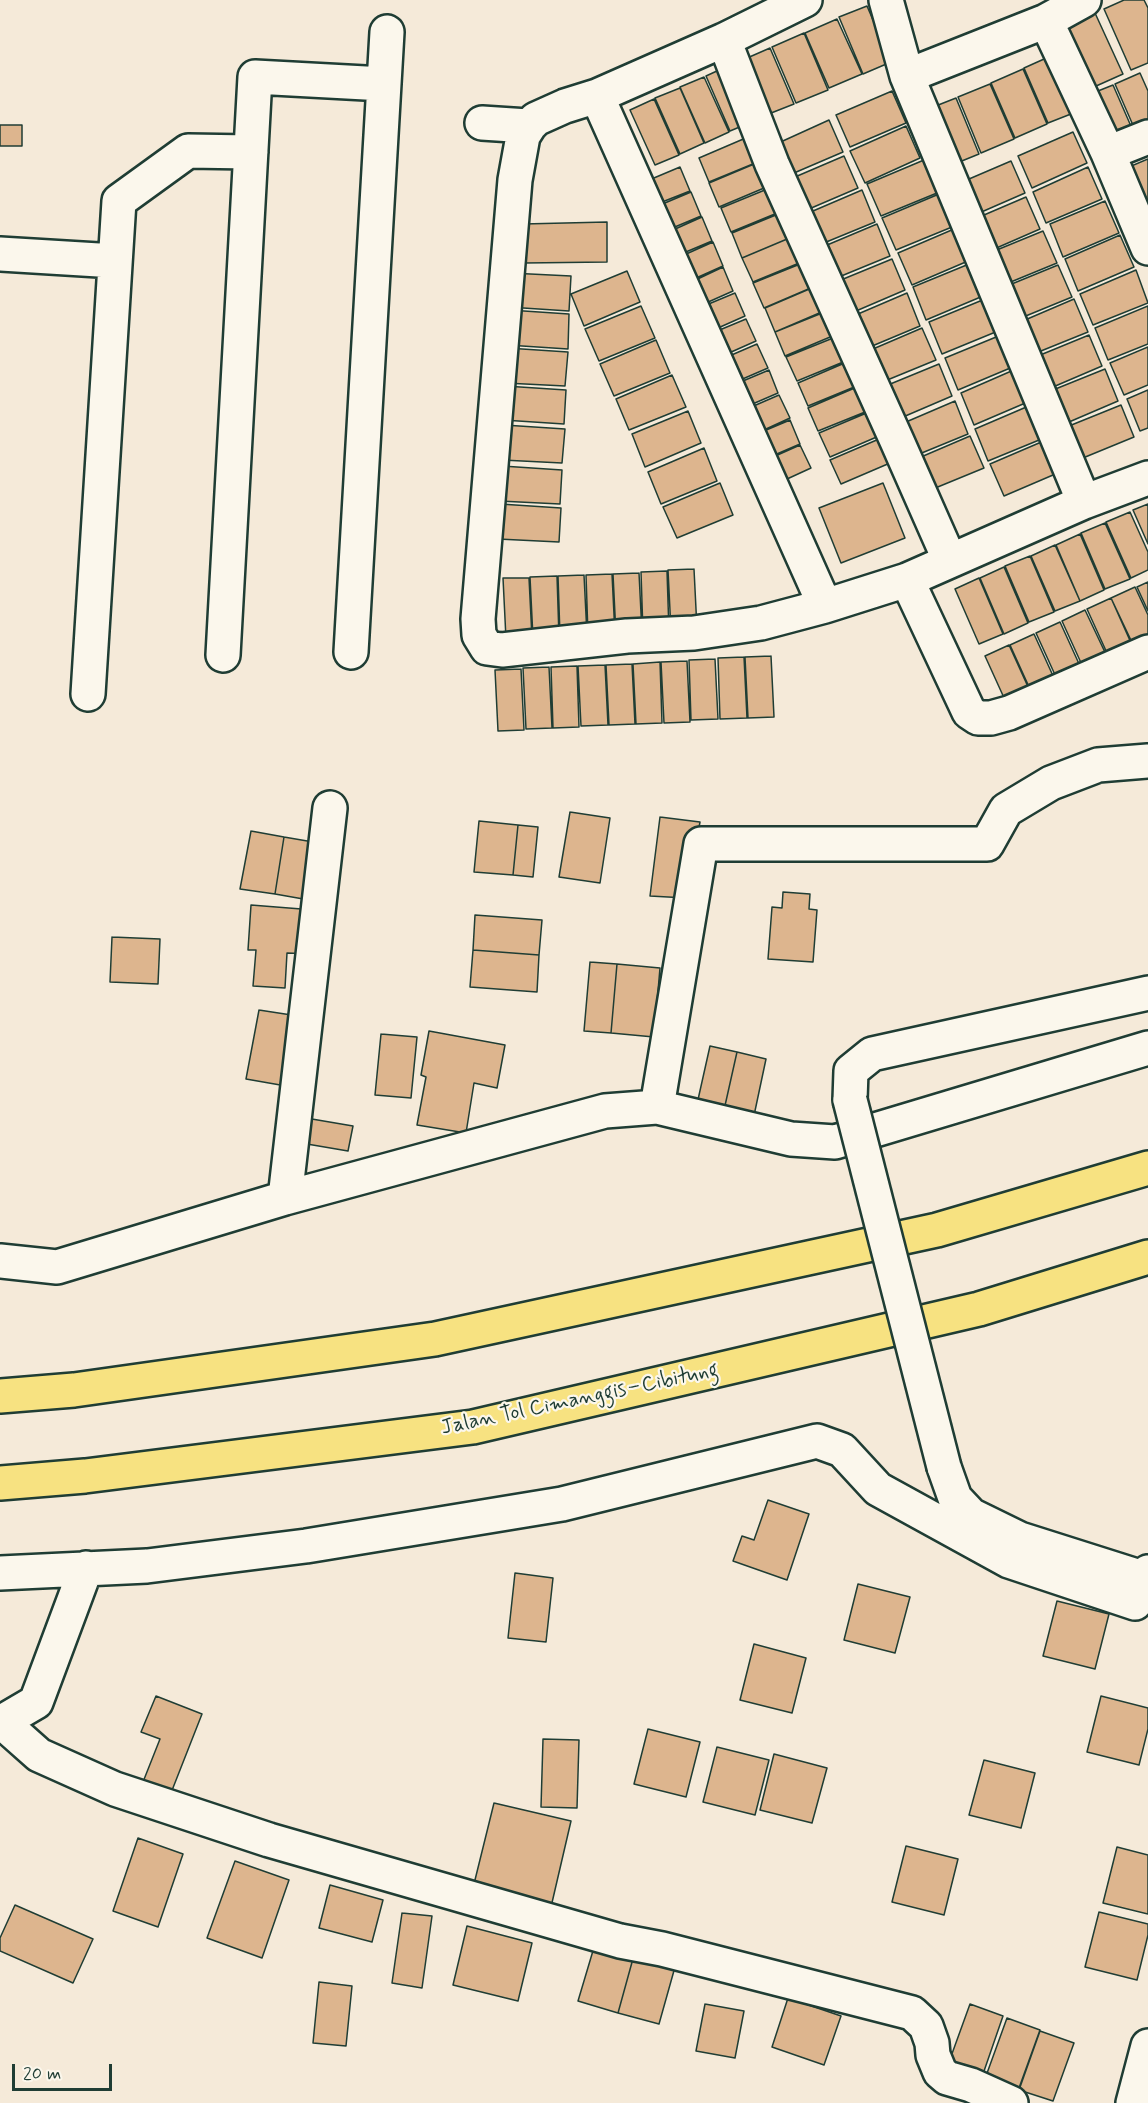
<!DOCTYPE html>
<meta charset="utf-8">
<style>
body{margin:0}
#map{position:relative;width:1148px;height:2103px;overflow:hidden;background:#f5ead9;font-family:Mynerve,sans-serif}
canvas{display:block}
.scale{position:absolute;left:12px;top:2064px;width:100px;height:27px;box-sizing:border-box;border:3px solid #1f3d34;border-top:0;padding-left:8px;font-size:18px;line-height:21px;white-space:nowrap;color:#1f3d34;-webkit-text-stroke:4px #fbf7ec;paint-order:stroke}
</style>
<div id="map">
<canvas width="1148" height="2103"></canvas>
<div class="scale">20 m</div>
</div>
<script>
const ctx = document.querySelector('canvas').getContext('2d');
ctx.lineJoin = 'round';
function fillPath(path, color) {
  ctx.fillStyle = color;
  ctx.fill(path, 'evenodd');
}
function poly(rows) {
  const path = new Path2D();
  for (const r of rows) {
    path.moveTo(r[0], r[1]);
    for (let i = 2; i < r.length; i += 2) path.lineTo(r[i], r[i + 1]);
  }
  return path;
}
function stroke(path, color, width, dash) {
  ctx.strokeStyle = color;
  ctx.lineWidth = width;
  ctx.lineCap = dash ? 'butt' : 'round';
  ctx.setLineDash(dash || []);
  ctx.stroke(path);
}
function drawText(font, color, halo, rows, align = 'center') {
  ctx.font = font + ' Mynerve,sans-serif';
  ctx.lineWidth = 4.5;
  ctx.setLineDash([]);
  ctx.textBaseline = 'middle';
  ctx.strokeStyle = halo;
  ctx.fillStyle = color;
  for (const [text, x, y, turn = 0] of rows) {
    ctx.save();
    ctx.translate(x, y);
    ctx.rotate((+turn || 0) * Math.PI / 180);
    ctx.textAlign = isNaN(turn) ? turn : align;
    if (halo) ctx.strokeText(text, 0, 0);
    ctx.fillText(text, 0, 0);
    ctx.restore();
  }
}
const building = poly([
 [1124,0,1144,0,1148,8,1148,63,1131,70,1104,9,1124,0],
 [867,6,891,62,863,74,839,17,867,6],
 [1095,13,1123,74,1085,91,1058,29,1095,13],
 [837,19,862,74,829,88,805,33,837,19],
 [804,33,828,90,796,103,772,47,804,33],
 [770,48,794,104,761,117,738,62,770,48],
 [1053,55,1076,112,1048,123,1024,68,1053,55],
 [730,65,754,121,730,131,706,76,730,65],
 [1023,69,1047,124,1015,138,991,83,1023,69],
 [1140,73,1148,91,1148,135,1139,139,1115,84,1140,73],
 [704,77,729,132,705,143,680,87,704,77],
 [990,84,1014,139,981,153,958,97,990,84],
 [1113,85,1137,140,1111,150,1088,95,1113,85],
 [680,88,704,143,680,154,655,98,680,88],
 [892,91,906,123,850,147,836,115,892,91],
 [956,98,979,154,947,167,923,111,956,98],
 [654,99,679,155,655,165,630,110,654,99],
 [829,120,843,152,787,176,774,145,829,120],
 [0,125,22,125,22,146,0,146,0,125],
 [906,126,920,158,865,183,850,151,906,126],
 [1073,132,1087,163,1032,188,1018,156,1073,132],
 [755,134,765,159,709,182,699,158,755,134],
 [844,156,858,188,802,212,788,180,844,156],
 [766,159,776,183,719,207,709,183,766,159],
 [1148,159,1148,225,1122,170,1148,159],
 [924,160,937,193,881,216,867,184,924,160],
 [1011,161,1025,193,970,217,955,185,1011,161],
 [680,167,690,191,652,206,642,183,680,167],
 [1088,167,1102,199,1046,223,1033,192,1088,167],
 [777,185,787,209,731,232,721,208,777,185],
 [862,190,875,222,819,245,806,214,862,190],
 [691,192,701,216,663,232,653,208,691,192],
 [939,194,952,227,896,250,882,218,939,194],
 [1026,197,1040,229,985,253,970,221,1026,197],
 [1105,201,1119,233,1063,257,1050,224,1105,201],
 [788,210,799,234,742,258,732,233,788,210],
 [702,217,712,241,674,257,664,234,702,217],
 [607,222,607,262,524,263,523,224,607,222],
 [877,224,890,256,834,279,820,248,877,224],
 [954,229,968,261,912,285,898,253,954,229],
 [1043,231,1057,263,1001,286,987,254,1043,231],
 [799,234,809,259,753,282,742,258,799,234],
 [1120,235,1134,267,1078,291,1065,259,1120,235],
 [713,242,723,266,685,283,675,259,713,242],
 [892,259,905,290,849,314,836,282,892,259],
 [810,260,820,284,764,308,753,283,810,260],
 [969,264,983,296,926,320,913,287,969,264],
 [1058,265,1072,297,1016,320,1002,288,1058,265],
 [723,267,733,291,697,307,687,284,723,267],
 [1136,270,1148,303,1093,325,1080,294,1136,270],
 [627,271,640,302,584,326,571,294,627,271],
 [510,273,571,276,569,311,508,307,510,273],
 [821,284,831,308,775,332,765,308,821,284],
 [735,293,745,316,709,332,699,308,735,293],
 [907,293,920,326,865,349,851,317,907,293],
 [985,299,998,331,942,354,929,322,985,299],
 [1074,299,1088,332,1031,355,1018,323,1074,299],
 [641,306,655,338,599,361,585,329,641,306],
 [1148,306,1148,344,1108,360,1095,328,1148,306],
 [832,309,842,332,785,356,775,332,832,309],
 [509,310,569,314,568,349,507,345,509,310],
 [746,319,756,341,720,357,710,334,746,319],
 [922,328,936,360,880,383,866,352,922,328],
 [843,334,853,358,797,381,786,357,843,334],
 [1001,335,1015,366,958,390,945,358,1001,335],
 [1089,335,1102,366,1046,390,1033,358,1089,335],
 [656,340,670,373,614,396,600,364,656,340],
 [757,344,768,368,731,384,720,360,757,344],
 [1148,347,1148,385,1124,395,1110,363,1148,347],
 [507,348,568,352,565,386,505,383,507,348],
 [854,359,864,383,808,406,798,383,854,359],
 [939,364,952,396,896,420,883,387,939,364],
 [1016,369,1030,401,974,425,961,393,1016,369],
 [1105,369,1118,401,1062,425,1048,392,1105,369],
 [769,370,778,393,741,409,731,386,769,370],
 [672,375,686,407,629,430,616,399,672,375],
 [864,384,875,408,818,431,808,408,864,384],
 [505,386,566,390,564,424,503,420,505,386],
 [1148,390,1148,428,1140,431,1127,399,1148,390],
 [779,395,790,418,753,435,742,411,779,395],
 [955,401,968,434,912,457,899,425,955,401],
 [1031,405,1044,438,988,461,975,429,1031,405],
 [1121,405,1134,437,1078,460,1064,428,1121,405],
 [876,409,886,433,830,457,819,433,876,409],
 [688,411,701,443,645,467,632,434,688,411],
 [790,420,800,444,763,460,752,436,790,420],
 [504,425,565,429,562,463,502,460,504,425],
 [886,436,897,460,841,484,830,460,886,436],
 [970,436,984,468,928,491,914,460,970,436],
 [1046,440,1060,472,1004,496,990,464,1046,440],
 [800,445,811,468,774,485,764,461,800,445],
 [704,448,717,481,661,504,648,472,704,448],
 [502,466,562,470,560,504,499,501,502,466],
 [720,483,733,515,677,538,663,507,720,483],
 [883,483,905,538,841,563,819,508,883,483],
 [500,504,561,508,559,542,498,539,500,504],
 [1148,504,1148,544,1133,510,1148,504],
 [1130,512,1148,552,1148,570,1131,578,1106,522,1130,512],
 [1105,523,1130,579,1105,589,1081,533,1105,523],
 [1080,534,1104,590,1080,601,1056,545,1080,534],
 [1055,545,1080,601,1055,611,1031,556,1055,545],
 [1030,556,1054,612,1029,622,1005,566,1030,556],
 [1004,567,1028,623,1004,634,980,578,1004,567],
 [694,569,697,629,671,631,668,570,694,569],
 [667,571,669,632,643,633,641,572,667,571],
 [639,573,642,633,616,635,613,574,639,573],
 [612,574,615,635,588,635,586,575,612,574],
 [584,575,587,635,560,636,558,576,584,575],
 [557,576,559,637,533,638,530,577,557,576],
 [503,578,529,578,532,638,506,639,503,578],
 [979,578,1003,634,979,644,955,589,979,578],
 [1148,582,1148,611,1137,587,1148,582],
 [1135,587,1148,615,1148,648,1137,653,1111,598,1135,587],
 [1111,598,1136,654,1112,664,1087,609,1111,598],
 [1085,610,1111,665,1087,676,1062,621,1085,610],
 [1060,622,1085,677,1061,688,1036,633,1060,622],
 [1034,634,1059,689,1035,700,1010,645,1034,634],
 [1009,645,1034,700,1010,711,985,656,1009,645],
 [771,656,774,717,748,718,745,657,771,656],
 [744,657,747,718,720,719,718,658,744,657],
 [715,659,718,719,691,720,689,660,715,659],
 [687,661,690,722,664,723,661,662,687,661],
 [660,662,662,723,636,724,633,664,660,662],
 [632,664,635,724,609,725,606,665,632,664],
 [605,665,608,725,581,726,578,666,605,665],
 [577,666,579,727,553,728,551,667,577,666],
 [549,667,552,728,526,729,523,668,549,667],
 [521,669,524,730,498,731,495,670,521,669],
 [570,812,610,818,600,883,559,877,570,812],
 [660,817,700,822,686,898,650,896,660,817],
 [479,821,518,825,513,875,474,872,479,821],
 [518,825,538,827,533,877,513,875,518,825],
 [251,831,284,837,275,894,240,889,251,831],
 [284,837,319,843,309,900,275,894,284,837],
 [783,892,810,894,809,909,817,910,813,962,768,959,772,907,782,908,783,892],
 [251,905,314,910,311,954,287,953,285,988,253,986,256,950,248,950,251,905],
 [475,915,542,920,539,955,473,950,475,915],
 [112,937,160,939,158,984,110,982,112,937],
 [473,950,539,955,537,992,470,987,473,950],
 [590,962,617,964,611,1033,584,1031,590,962],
 [617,964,660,968,654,1037,611,1033,617,964],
 [259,1010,298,1016,286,1086,246,1079,259,1010],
 [429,1031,505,1045,497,1088,474,1083,466,1133,417,1125,426,1077,421,1075,429,1031],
 [381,1034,417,1037,411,1098,375,1095,381,1034],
 [710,1046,737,1052,722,1119,695,1113,710,1046],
 [737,1052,766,1059,752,1125,722,1119,737,1052],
 [306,1118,353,1126,348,1151,301,1143,306,1118],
 [768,1500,809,1514,787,1580,733,1561,742,1536,754,1540,768,1500],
 [515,1573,553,1578,546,1642,508,1638,515,1573],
 [858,1584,910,1597,895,1653,844,1640,858,1584],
 [1057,1601,1109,1614,1095,1669,1043,1656,1057,1601],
 [754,1644,806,1658,792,1713,740,1700,754,1644],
 [156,1696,202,1714,169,1798,141,1787,160,1739,141,1732,156,1696],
 [1101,1696,1148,1708,1148,1729,1139,1765,1087,1752,1101,1696],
 [648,1729,700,1742,686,1797,634,1784,648,1729],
 [543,1739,579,1740,577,1808,541,1807,543,1739],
 [717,1747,769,1760,755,1815,703,1802,717,1747],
 [774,1754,827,1768,812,1823,760,1810,774,1754],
 [984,1760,1035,1773,1021,1828,969,1815,984,1760],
 [494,1803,571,1821,551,1907,473,1888,494,1803],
 [138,1838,183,1854,158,1927,113,1911,138,1838],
 [906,1846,958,1859,944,1915,892,1902,906,1846],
 [1117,1847,1148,1855,1148,1914,1103,1903,1117,1847],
 [235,1861,289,1880,262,1958,207,1938,235,1861],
 [330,1885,383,1900,372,1942,319,1928,330,1885],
 [15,1905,93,1939,73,1983,0,1951,0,1938,15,1905],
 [1099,1912,1148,1924,1148,1935,1137,1980,1085,1967,1099,1912],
 [402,1913,432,1916,422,1988,392,1983,402,1913],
 [467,1926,532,1943,518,2001,453,1985,467,1926],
 [595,1944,634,1955,618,2013,578,2001,595,1944],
 [634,1955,675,1967,659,2024,618,2013,634,1955],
 [319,1982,352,1986,346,2046,313,2043,319,1982],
 [788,1998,841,2016,824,2065,772,2047,788,1998],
 [705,2004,744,2011,735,2058,696,2051,705,2004],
 [970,2004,1003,2016,983,2074,949,2062,970,2004],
 [1007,2018,1040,2030,1019,2088,986,2076,1007,2018],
 [1040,2031,1074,2043,1053,2101,1019,2090,1040,2031]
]);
fillPath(building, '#ddb58e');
stroke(building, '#1f3d34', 1.5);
const street = poly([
 [805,0,724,40,597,96,565,106,536,119,530,125,523,136,515,180,478,619,479,635,487,648,502,650,627,636,694,633,761,623,825,606],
 [886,0,907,76,1084,502],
 [1046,21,1108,153,1148,248],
 [724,40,772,164,897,441,950,561],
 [907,76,1046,21,1084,0],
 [597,96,825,606,907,580,1084,502,1148,478],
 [482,123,528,126],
 [1108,153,1148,137],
 [0,254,115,261],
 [907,580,969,712,978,718,991,718,1009,713,1148,652],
 [351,652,387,32],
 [223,655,255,77,384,84],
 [88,694,119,201,188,151,251,152],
 [850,1100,851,1071,872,1054,1148,993],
 [657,1107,701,844,987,844,1006,810,1051,783,1098,765,1148,761],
 [285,1198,330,808],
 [0,1261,57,1267,285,1198,605,1111,657,1107,791,1139,835,1142,1148,1048],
 [944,1467,955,1498,971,1515,1020,1539,1146,1579,1148,1572],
 [0,1573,147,1566,306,1546,562,1504,817,1441,842,1450,878,1489,1009,1561,1135,1603,1146,1579,1148,1580],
 [0,1723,36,1702,86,1568],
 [3,1723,39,1755,115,1789,269,1840,620,1941,662,1949,912,2013,926,2026,932,2043,933,2055,940,2072,947,2078,971,2085,1011,2103],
 [1133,2103,1148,2046]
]);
const highway = poly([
 [0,1396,74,1390,435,1339,937,1230,1148,1168],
 [0,1483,85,1476,473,1427,979,1309,1148,1257]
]);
stroke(street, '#1f3d34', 38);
stroke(highway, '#1f3d34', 38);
stroke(street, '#fbf7ec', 33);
stroke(highway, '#f7e281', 33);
const streetBridge = poly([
 [850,1100,944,1467]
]);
stroke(streetBridge, '#1f3d34', 38, []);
stroke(streetBridge, '#fbf7ec', 33);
drawText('21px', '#1f3d34', '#fbf7ec', [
 ["Jalan Tol Cimanggis–Cibitung",580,1400,-12]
]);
</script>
